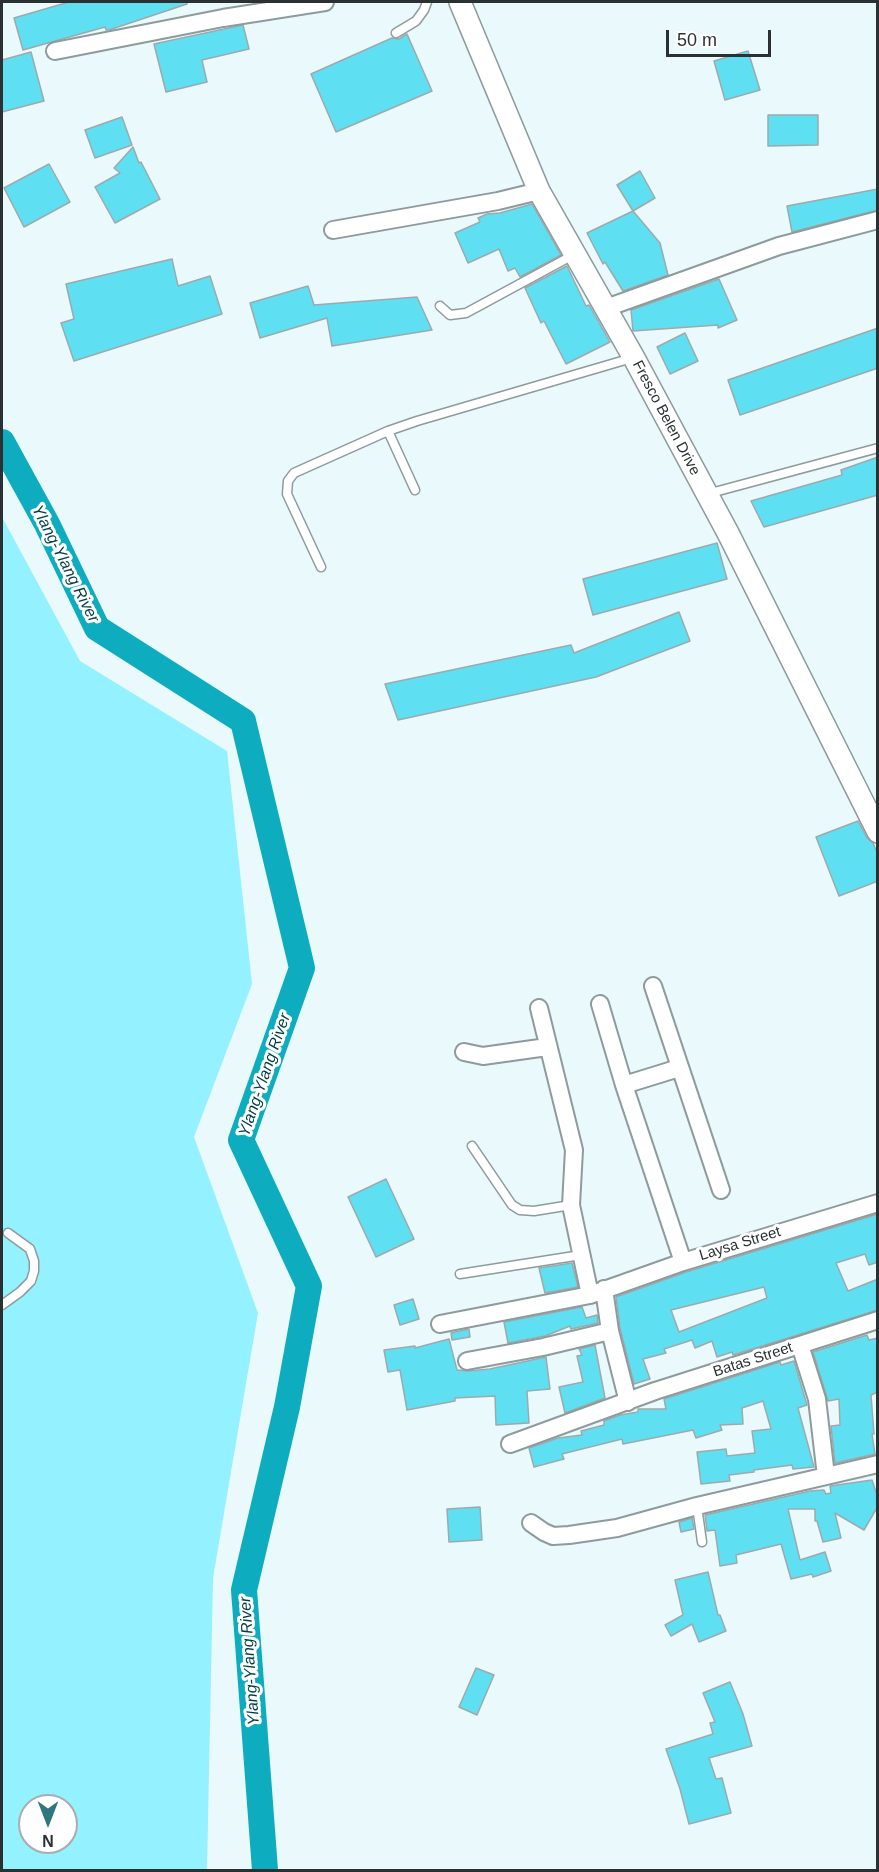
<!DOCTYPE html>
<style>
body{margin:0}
#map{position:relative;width:879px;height:1872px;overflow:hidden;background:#eaf9fb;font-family:Helvetica,sans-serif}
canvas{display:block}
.frame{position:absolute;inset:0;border:3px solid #2b3132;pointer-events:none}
.north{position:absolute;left:18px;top:1794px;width:60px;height:60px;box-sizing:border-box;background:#fff;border:2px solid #aaadad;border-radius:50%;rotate:180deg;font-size:16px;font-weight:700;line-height:24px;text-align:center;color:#2b3132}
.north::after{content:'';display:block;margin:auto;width:21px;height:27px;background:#2d757f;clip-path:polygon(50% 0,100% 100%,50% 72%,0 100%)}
.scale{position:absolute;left:666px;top:30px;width:105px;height:27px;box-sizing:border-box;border:3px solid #2b3132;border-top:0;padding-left:8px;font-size:18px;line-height:21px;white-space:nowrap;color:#2b3132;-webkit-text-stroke:4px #fff;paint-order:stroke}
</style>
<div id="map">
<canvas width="879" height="1872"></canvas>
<div class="frame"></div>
<div class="north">N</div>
<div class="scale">50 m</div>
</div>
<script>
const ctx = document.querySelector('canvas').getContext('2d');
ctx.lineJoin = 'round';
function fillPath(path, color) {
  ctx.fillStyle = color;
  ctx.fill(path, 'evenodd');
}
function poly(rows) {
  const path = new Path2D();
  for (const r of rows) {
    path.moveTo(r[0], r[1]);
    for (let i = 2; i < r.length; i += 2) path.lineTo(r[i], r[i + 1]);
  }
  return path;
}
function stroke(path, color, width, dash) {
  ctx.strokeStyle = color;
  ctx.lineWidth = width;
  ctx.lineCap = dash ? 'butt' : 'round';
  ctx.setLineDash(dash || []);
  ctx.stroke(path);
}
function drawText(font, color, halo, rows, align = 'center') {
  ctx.font = font + ' Helvetica,sans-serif';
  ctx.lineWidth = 6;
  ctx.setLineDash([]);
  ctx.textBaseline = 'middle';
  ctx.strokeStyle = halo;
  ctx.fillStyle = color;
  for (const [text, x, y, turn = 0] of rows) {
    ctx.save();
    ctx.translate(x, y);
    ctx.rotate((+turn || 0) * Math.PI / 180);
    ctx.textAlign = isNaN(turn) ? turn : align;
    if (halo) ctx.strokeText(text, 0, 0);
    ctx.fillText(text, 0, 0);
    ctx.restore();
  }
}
fillPath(poly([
 [2,517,80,661,227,751,252,984,194,1137,258,1313,213,1578,207,1870,2,1870],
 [30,1806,66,1806,66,1842,30,1842]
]), '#94f1ff');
stroke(poly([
 [2,442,47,524,97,628,243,721,302,968,241,1140,309,1286,287,1407,244,1590,265,1870]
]), '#0dacbe', 26);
const building = poly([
 [69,2,187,2,187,4,109,30,106,30,105,27,23,50,14,18,69,2],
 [243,25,249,49,202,60,207,82,166,92,154,44,243,25],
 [407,34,432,91,336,132,311,74,392,38,399,39,407,34],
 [748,51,760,90,725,100,714,61,748,51],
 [31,52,44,101,2,112,2,60,31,52],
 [768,115,818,115,818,145,768,146,768,115],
 [122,117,132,145,95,158,85,130,122,117],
 [133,147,139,163,141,162,160,199,115,223,95,187,120,173,114,168,133,147],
 [49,164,70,202,24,227,4,188,49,164],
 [640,171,655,198,633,211,617,185,640,171],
 [878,189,878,210,792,232,787,206,878,189],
 [532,204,561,255,520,277,515,268,508,271,499,249,468,263,455,233,480,222,478,218,487,214,500,213,532,204],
 [633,211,660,243,668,275,623,291,605,262,603,264,587,233,633,211],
 [172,259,178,286,210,276,222,314,74,361,61,323,74,319,66,284,172,259],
 [567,266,586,306,589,305,610,342,566,364,544,321,541,323,525,288,567,266],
 [719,279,737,320,718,328,718,325,633,331,631,310,719,279],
 [308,286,314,305,417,297,432,330,332,346,327,318,260,338,250,303,308,286],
 [878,328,878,368,740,415,728,380,878,328],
 [685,333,698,361,670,374,657,347,685,333],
 [878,457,878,495,764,527,751,501,842,475,841,470,878,457],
 [717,543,727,579,593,615,583,579,717,543],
 [679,612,690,641,596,677,398,720,385,684,571,645,574,653,679,612],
 [858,821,867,838,873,843,878,855,878,881,839,896,816,837,858,821],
 [386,1179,414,1239,376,1257,348,1197,386,1179],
 [878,1214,878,1262,869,1265,865,1254,836,1263,848,1291,878,1279,878,1310,733,1355,732,1352,717,1357,712,1341,695,1348,692,1340,664,1349,666,1353,643,1359,650,1379,634,1384,620,1328,616,1297,686,1272,878,1214],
 [764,1287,767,1298,679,1332,671,1310,764,1287],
 [572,1263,578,1287,545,1293,539,1268,572,1263],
 [413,1299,419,1319,400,1325,394,1305,413,1299],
 [582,1307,586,1318,597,1315,598,1323,571,1329,570,1326,545,1336,508,1343,504,1322,582,1307],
 [469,1329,470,1337,452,1340,451,1333,469,1329],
 [867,1335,869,1340,878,1338,878,1392,871,1395,874,1434,872,1434,875,1454,835,1463,831,1426,840,1425,839,1399,828,1401,813,1352,867,1335],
 [449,1339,457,1370,468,1371,490,1369,546,1357,550,1389,527,1391,529,1423,496,1425,495,1396,455,1398,455,1401,407,1410,400,1370,388,1372,384,1350,415,1346,415,1348,449,1339],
 [595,1345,605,1398,565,1413,559,1387,583,1382,577,1356,582,1355,579,1349,595,1345],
 [794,1361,807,1405,798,1408,814,1467,793,1469,792,1465,754,1470,754,1472,729,1475,730,1481,701,1484,697,1452,726,1449,727,1456,755,1453,752,1431,771,1429,763,1401,742,1408,743,1424,720,1425,722,1430,696,1438,693,1430,623,1444,622,1439,562,1454,564,1459,534,1467,529,1448,558,1438,582,1435,581,1431,604,1425,604,1421,620,1415,638,1412,638,1409,666,1409,664,1399,780,1362,781,1365,794,1361],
 [872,1480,878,1498,878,1506,864,1530,835,1513,841,1538,823,1542,817,1521,815,1521,815,1509,788,1509,800,1560,825,1552,831,1571,813,1577,812,1574,791,1579,781,1544,736,1555,737,1563,720,1566,715,1530,707,1531,705,1515,810,1491,824,1490,826,1494,831,1493,830,1486,872,1480],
 [480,1507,482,1540,449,1542,447,1509,480,1507],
 [692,1518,694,1529,681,1532,679,1522,692,1518],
 [708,1572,718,1615,720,1615,726,1631,699,1642,692,1624,671,1636,665,1625,683,1615,675,1580,708,1572],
 [476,1668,494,1675,477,1715,459,1707,476,1668],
 [730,1682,743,1714,752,1746,709,1758,716,1779,722,1778,731,1813,689,1824,680,1789,666,1749,713,1734,710,1723,715,1722,703,1693,730,1682]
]);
fillPath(building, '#5ee0f2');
stroke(building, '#9daaac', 1.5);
const service = poly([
 [396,33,416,21,424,10,427,2],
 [440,306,450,315,466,313,575,254],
 [388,431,415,490],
 [707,494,878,448],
 [321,567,287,494,288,481,294,473,388,431,417,421,632,358],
 [472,1146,512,1205,520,1210,534,1211,571,1205],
 [460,1274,581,1255],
 [2,1305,20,1292,31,1281,34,1271,34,1261,30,1249,8,1233],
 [697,1506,702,1542]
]);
const minor = poly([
 [55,51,223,18,325,2],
 [333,230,498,201,539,191],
 [606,308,779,246,878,220],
 [653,986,721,1190],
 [600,1004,624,1085,683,1262],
 [539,1008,574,1150,571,1205,590,1295],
 [464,1052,483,1056,547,1047],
 [624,1085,679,1068],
 [604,1289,610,1331,628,1402],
 [440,1324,590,1295,683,1262,878,1203],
 [800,1345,817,1399,826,1476],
 [467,1361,543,1347,610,1331],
 [510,1444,655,1391,878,1320],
 [531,1523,544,1532,553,1536,569,1535,617,1528,697,1506,878,1464]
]);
const tertiary = poly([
 [460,2,539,191,634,358,728,533,878,832]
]);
stroke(service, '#8e9b9d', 11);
stroke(minor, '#8e9b9d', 20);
stroke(tertiary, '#8e9b9d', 24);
stroke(service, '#fff', 8);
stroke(minor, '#fff', 16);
stroke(tertiary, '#fff', 21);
drawText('15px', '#2b3132', '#fff', [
 ["Fresco Belen Drive",666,418,62],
 ["Laysa Street",740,1244,-17],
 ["Batas Street",753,1360,-18]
]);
drawText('italic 16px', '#003e45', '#fff', [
 ["Ylang-Ylang River",65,564,63],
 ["Ylang-Ylang River",265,1075,-71],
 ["Ylang-Ylang River",250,1661,-94]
]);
</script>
